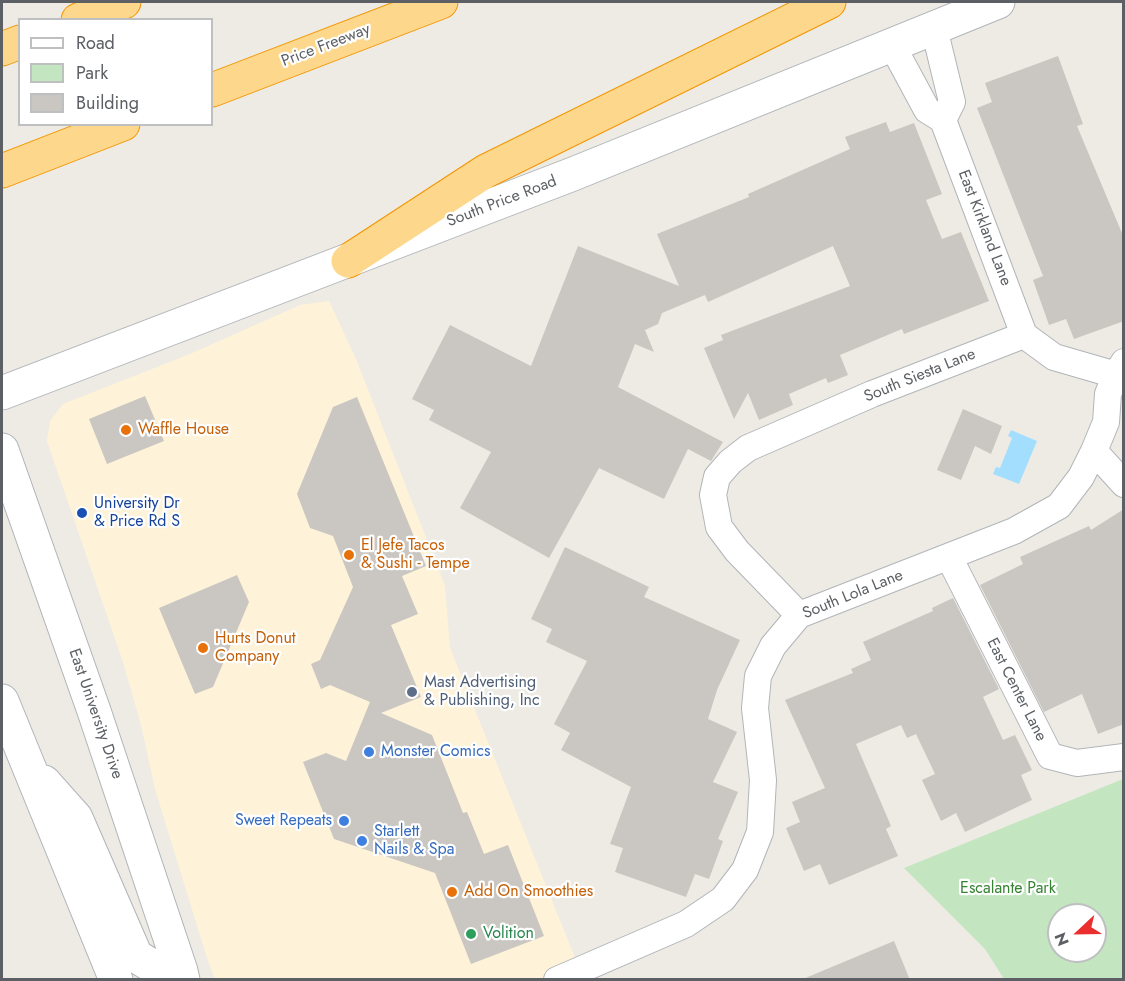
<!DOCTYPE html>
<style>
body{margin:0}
#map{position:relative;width:1125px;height:981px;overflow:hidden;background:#eeebe4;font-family:Jost,sans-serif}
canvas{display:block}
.frame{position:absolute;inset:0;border:3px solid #5c6064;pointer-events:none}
.legend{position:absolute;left:18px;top:18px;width:195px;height:108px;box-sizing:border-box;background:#fff;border:2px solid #bebfc1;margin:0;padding:8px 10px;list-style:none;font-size:18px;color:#5c6064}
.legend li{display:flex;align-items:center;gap:12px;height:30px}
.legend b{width:30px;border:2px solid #bebfc1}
.north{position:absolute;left:1047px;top:903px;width:60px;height:60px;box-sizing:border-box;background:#fff;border:2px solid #bebfc1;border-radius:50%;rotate:248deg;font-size:16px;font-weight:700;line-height:24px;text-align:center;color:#5c6064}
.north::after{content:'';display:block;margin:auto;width:21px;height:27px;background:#ea2f2e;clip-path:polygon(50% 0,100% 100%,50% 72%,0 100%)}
</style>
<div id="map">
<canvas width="1125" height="981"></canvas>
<div class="frame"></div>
<ul class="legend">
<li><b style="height:8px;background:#fff"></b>Road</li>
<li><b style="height:16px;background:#c3e6c0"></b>Park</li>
<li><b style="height:16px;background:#cac6c1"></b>Building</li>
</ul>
<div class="north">N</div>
</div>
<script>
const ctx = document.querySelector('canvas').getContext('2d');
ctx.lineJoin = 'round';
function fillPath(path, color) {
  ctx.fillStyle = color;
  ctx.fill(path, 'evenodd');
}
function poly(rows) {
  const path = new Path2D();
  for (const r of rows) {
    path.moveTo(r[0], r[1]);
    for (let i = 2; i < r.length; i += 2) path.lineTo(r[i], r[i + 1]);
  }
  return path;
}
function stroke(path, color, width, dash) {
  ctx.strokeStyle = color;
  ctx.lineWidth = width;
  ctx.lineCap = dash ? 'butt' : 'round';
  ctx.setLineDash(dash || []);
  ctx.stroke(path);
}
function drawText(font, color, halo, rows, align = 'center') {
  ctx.font = font + ' Jost,sans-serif';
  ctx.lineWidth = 4.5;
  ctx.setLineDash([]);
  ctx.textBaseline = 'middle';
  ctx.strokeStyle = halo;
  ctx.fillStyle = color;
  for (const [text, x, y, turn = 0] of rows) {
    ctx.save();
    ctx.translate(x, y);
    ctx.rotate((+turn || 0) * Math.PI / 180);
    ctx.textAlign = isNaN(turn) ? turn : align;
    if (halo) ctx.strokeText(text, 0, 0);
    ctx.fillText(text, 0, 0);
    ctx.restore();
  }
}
fillPath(poly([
 [329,301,356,359,445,586,450,648,580,970,557,980,215,979,207,958,155,789,141,725,123,662,47,441,50,421,63,404,190,354,300,305]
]), '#fef3d9');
fillPath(poly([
 [1123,779,1123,979,1004,979,985,949,904,868],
 [1059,915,1095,915,1095,951,1059,951]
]), '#c3e6c0');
fillPath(poly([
 [1011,430,1037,441,1019,484,993,474,996,467,1000,468,1012,438,1008,436]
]), '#a3deff');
fillPath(poly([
 [1058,56,1083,124,1077,126,1124,238,1124,321,1074,339,1066,319,1049,325,1033,280,1043,276,977,108,992,102,985,83],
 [886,122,890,132,914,123,942,194,926,200,942,239,961,232,989,301,904,334,902,329,840,355,848,375,828,383,826,378,789,394,793,405,759,420,748,393,734,419,704,348,723,340,721,335,850,286,833,246,708,302,705,295,662,313,658,324,645,330,654,352,635,344,618,387,723,442,711,461,688,449,664,499,599,468,549,558,460,508,491,452,429,420,434,410,412,399,450,325,531,366,578,246,679,286,657,234,749,197,748,194,850,149,845,137],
 [145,396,164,441,107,464,89,419],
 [357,397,426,566,402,576,418,614,391,625,421,697,381,713,432,735,463,813,467,812,484,854,508,845,544,936,471,964,435,873,334,839,303,762,326,753,346,761,370,702,330,685,321,689,311,664,320,660,353,587,333,536,310,528,297,494,333,407],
 [963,409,1002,426,991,454,975,446,961,480,937,470],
 [1124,509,1124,724,1098,734,1082,694,1044,712,980,585,1023,564,1020,557,1089,526,1091,530],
 [565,547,649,587,644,597,740,640,717,690,708,719,737,732,713,782,738,792,718,839,723,841,709,879,695,874,686,897,615,872,623,848,610,844,631,787,561,750,570,733,554,724,587,661,546,642,552,629,531,619],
 [237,575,249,602,213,687,195,694,159,608],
 [953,598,999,689,983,697,1003,740,1015,735,1032,770,1021,775,1032,800,965,832,956,813,941,821,922,780,935,774,916,734,907,738,901,725,856,744,891,826,886,829,898,856,829,885,820,864,804,871,786,828,800,822,792,802,825,788,785,700,853,673,851,669,871,660,863,642,933,611,932,608],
 [894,941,910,980,803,980,803,979]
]), '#cac6c1');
const minor = poly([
 [892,45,927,110,943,120,952,102,934,28],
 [943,120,1024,335],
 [1094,451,1124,484],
 [949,557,1050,756,1077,763,1124,757],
 [799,615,737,551,719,527,713,495,717,477,730,462,748,448,872,394,1024,335,1054,357,1116,375,1124,362],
 [557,980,686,924,723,899,745,870,760,832,763,780,755,708,758,676,773,646,799,615,1014,531,1059,506,1081,477,1094,451,1106,422,1108,394,1116,375]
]);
const secondary = poly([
 [2,393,573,174,998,2],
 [2,450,94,711,181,971,183,980],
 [2,701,116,980],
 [44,782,76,818,136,956,162,972,181,971]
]);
const motorway = poly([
 [78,20,124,2],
 [2,49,20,42],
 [212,90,441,2],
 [2,171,123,124],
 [348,261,486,171,829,2]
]);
stroke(minor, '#b1b5b9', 28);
stroke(secondary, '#b0b4b9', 35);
stroke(motorway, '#f29500', 35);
stroke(minor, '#fff', 26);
stroke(secondary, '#fff', 33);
stroke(motorway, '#fdd88c', 33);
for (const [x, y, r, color] of [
 [126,430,6,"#e8710a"],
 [82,513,6,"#1a4fb4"],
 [349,555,6,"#e8710a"],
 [203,648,6,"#e8710a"],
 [412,692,6,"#5c6f8a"],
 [369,752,6,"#3f7fe0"],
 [344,821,6,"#3f7fe0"],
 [362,841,6,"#3f7fe0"],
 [452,892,6,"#e8710a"],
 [471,934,6,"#2e9e5b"]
]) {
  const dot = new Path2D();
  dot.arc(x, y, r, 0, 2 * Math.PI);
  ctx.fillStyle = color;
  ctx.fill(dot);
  stroke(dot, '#fff', 2);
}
drawText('16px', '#5c6064', '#fff', [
 ["Price Freeway",326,46,-21],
 ["South Price Road",502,202,-21],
 ["East Kirkland Lane",984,228,69],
 ["South Siesta Lane",920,376,-22],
 ["South Lola Lane",853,595,-22],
 ["East Center Lane",1016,690,63],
 ["East University Drive",95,714,71]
]);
drawText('16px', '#c56008', '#fff', [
 ["Waffle House",138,430],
 ["El Jefe Tacos",361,546],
 ["& Sushi - Tempe",361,564],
 ["Hurts Donut",215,639],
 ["Company",215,657],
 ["Add On Smoothies",464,892]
], 'left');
drawText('16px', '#164399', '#fff', [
 ["University Dr",94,504],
 ["& Price Rd S",94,522]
], 'left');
drawText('16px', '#4e5e75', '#fff', [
 ["Mast Advertising",424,683],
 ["& Publishing, Inc",424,701]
], 'left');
drawText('16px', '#366cbe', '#fff', [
 ["Monster Comics",381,752],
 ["Sweet Repeats",332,821,"right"],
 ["Starlett",374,832],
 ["Nails & Spa",374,850]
], 'left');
drawText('16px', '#368334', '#fff', [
 ["Escalante Park",1008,889]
]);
drawText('16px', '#27864d', '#fff', [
 ["Volition",483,934]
], 'left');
</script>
